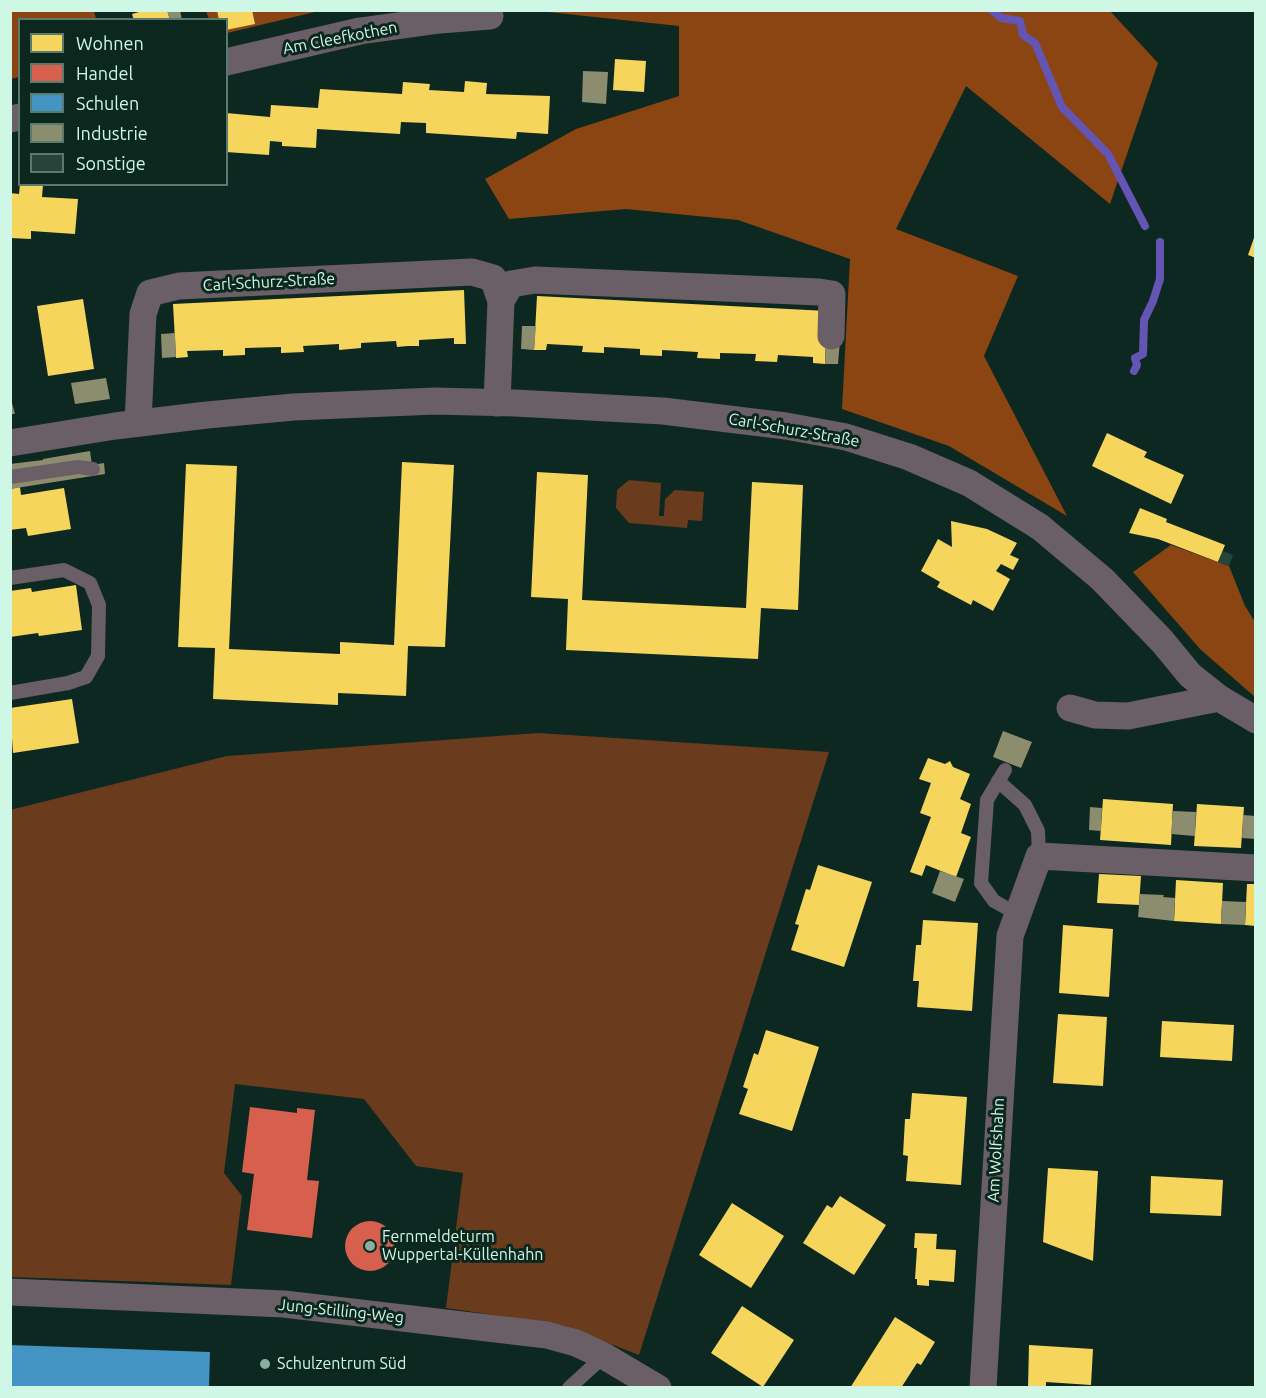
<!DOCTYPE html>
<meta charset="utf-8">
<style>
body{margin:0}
#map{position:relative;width:1266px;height:1398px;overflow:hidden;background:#0d2820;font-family:Ubuntu,sans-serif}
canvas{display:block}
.frame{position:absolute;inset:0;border:12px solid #cef7e6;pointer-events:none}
.legend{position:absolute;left:18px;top:18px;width:210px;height:168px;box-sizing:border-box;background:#0b271e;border:2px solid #597a6e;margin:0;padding:8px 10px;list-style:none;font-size:18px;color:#cef7e6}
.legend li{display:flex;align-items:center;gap:12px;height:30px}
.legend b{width:30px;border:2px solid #597a6e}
</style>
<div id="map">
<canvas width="1266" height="1398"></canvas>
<div class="frame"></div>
<ul class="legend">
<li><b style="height:16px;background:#f6d55c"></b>Wohnen</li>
<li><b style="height:16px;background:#d6604d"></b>Handel</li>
<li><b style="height:16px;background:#4393c3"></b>Schulen</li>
<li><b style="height:16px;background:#8c8c6e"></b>Industrie</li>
<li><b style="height:16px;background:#27433b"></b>Sonstige</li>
</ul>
</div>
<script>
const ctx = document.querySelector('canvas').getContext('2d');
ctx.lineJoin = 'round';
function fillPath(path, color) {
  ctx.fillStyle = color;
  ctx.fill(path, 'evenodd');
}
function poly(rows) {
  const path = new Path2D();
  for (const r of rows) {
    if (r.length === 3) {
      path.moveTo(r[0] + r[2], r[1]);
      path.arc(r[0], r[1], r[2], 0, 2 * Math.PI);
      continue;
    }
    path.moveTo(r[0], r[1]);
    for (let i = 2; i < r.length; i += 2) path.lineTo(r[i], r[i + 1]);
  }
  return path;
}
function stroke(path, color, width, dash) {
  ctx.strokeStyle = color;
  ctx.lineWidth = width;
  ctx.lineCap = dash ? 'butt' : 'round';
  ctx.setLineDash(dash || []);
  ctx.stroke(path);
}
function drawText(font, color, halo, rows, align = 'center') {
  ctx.font = font + ' Ubuntu,sans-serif';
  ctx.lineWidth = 6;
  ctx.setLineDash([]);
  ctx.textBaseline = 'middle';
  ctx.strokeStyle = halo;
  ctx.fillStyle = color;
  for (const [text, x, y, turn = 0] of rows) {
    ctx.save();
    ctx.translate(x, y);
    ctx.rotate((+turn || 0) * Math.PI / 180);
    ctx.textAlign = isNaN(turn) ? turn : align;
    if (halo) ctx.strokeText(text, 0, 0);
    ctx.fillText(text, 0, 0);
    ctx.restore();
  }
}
fillPath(poly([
 [629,480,661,483,659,516,664,516,665,499,675,490,704,492,702,521,688,520,687,528,629,523,616,508,617,490],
 [538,733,829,752,639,1355,562,1325,446,1308,463,1173,416,1166,364,1099,235,1084,224,1173,242,1196,231,1285,11,1277,10,810,227,756]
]), '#6a3b1d');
fillPath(poly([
 [11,10,94,11,96,19,20,20,19,77,11,79],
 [206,11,319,11,227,33,226,20,209,19],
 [539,11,1110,11,1158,63,1110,204,966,86,896,229,1018,276,984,356,1067,516,949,446,842,409,850,259,738,220,626,209,509,219,485,179,576,129,679,96,679,26],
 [1171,545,1229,566,1245,606,1255,622,1255,697,1200,649,1133,572]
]), '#8a4512');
fillPath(poly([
 [146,10,167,10,170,20,134,20,132,14],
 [217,10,252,10,255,24,226,30,226,20,219,20],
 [615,59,646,61,644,92,613,90],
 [465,81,487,83,486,94,550,96,548,134,517,132,516,139,426,133,426,123,401,122,400,134,317,129,316,148,282,146,282,142,270,141,269,155,226,152,226,113,270,117,271,105,318,108,320,89,402,94,403,82,430,84,429,90,464,92],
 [20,184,43,185,42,197,78,199,75,234,31,231,31,239,10,238,10,193,19,194],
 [1255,235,1256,235,1256,258,1248,255],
 [464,290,466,344,454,344,454,338,419,340,419,346,408,346,397,347,396,341,361,343,361,348,339,350,339,344,303,346,304,352,281,353,281,347,245,348,245,355,223,356,223,350,187,351,188,357,176,358,173,304],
 [537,296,827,311,825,364,813,363,813,357,778,355,777,362,755,361,756,354,720,353,720,359,697,358,698,352,662,350,662,356,640,355,640,349,604,347,604,353,582,352,583,346,547,344,546,350,534,350],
 [83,299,94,369,48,376,37,306],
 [1107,433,1147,452,1144,457,1184,475,1171,504,1092,466],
 [402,462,454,465,445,647,408,646,406,696,338,693,338,705,213,699,215,648,178,647,186,464,237,466,229,649,340,654,340,642,394,645],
 [537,472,588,475,582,600,746,608,752,482,803,485,798,610,761,608,758,659,566,650,568,599,531,597],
 [20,487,21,495,64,488,71,529,28,536,26,528,10,530,10,489],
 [1140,508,1167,519,1166,522,1225,545,1218,562,1158,539,1129,533],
 [951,521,987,529,1017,543,1010,555,1019,559,1013,570,1001,564,996,571,1010,579,993,611,973,600,971,605,937,587,940,582,921,571,938,539,952,547],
 [76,585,82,630,39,636,38,633,10,637,10,591,31,588,32,592],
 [72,699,79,743,13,753,10,708],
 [928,758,945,764,950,761,953,767,970,774,960,799,971,804,961,833,971,837,956,877,926,865,922,876,910,872,931,817,920,813,931,783,919,779],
 [1103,799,1173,804,1171,845,1100,840],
 [1197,804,1244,807,1241,848,1194,846],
 [818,865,872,882,844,967,791,950,799,925,795,924,806,889,810,890],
 [1099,874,1141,876,1139,905,1097,903],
 [1176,880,1223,883,1221,924,1174,921],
 [1247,884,1256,884,1256,926,1245,925],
 [923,920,978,923,972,1011,917,1007,919,981,913,981,916,945,921,945],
 [1063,925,1113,929,1109,997,1059,993],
 [1058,1014,1107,1017,1103,1086,1053,1083],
 [1162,1021,1234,1025,1232,1061,1160,1057],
 [766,1030,819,1047,792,1131,739,1114,748,1089,743,1087,754,1053,758,1055],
 [912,1093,967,1097,961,1185,906,1181,908,1156,903,1155,905,1119,910,1119],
 [1048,1168,1098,1171,1093,1261,1043,1242],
 [1151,1176,1223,1180,1221,1216,1150,1213],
 [840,1196,886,1225,854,1275,803,1243,827,1205,832,1208],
 [732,1203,784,1236,751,1288,699,1255],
 [915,1233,937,1234,936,1249,956,1250,954,1282,929,1280,929,1286,917,1285,917,1279,915,1279,917,1248,914,1248],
 [742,1306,794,1340,763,1387,711,1353],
 [895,1317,935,1342,921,1365,917,1363,901,1388,850,1388],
 [1029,1345,1093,1349,1091,1385,1046,1382,1046,1388,1028,1388]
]), '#f6d55c');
fillPath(poly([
 [250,1107,297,1113,297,1108,315,1110,307,1180,319,1181,312,1238,247,1230,254,1174,242,1172],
 [370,1246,25]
]), '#d6604d');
fillPath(poly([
 [10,1345,210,1352,209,1388,10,1388]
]), '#4393c3');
fillPath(poly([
 [167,10,180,10,182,20,170,20],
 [583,71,608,72,606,104,582,102],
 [522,326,536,326,534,350,521,349],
 [175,333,176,357,162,358,161,334],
 [826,340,840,340,838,364,825,364],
 [106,378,110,399,75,404,71,383],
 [10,396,15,414,10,414],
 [90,451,92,465,104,463,105,474,10,489,10,464,43,460,43,459],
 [1003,731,1032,742,1021,768,993,757],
 [1090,807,1102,808,1101,831,1089,830],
 [1173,811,1196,812,1195,836,1171,834],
 [1243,815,1256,816,1256,839,1242,838],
 [940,871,964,879,955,902,932,893],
 [1140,894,1164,895,1163,897,1175,898,1174,921,1138,917],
 [1222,901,1246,902,1245,925,1221,924]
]), '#8c8c6e');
stroke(poly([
 [992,10,1001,18,1020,21,1023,35,1035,43,1062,107,1108,154,1145,226],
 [1134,371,1137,365,1135,358,1143,354,1144,320,1153,301,1160,279,1160,242]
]), '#6455b5', 8);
fillPath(poly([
 [1223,551,1233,555,1229,566,1218,562]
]), '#27433b');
stroke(poly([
 [10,477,78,467,93,469],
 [10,578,64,570,90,583,99,605,98,656,86,677,68,683,10,693],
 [1005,770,987,800,981,883,994,901,1019,915],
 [998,781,1025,805,1038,831,1039,856],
 [569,1388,604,1356]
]), '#6a5f67', 14);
stroke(poly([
 [226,62,360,31,440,20,490,16],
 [10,119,20,117],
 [501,301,511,284,535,280,819,292,832,294,831,336],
 [138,423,143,314,150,293,179,286,472,272,493,278,501,301,497,403],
 [10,443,115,426,207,415,294,407,435,401,515,403,663,411,786,426,846,437,909,457,969,483,1040,527,1102,579,1162,641,1190,675,1219,698,1256,720],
 [1070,708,1095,715,1128,716,1219,698],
 [10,1292,284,1304,547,1335,576,1343,604,1356,658,1388],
 [983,1388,1010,936,1039,856,1256,868]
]), '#6a5f67', 27);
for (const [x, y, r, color] of [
 [370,1246,6,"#8aafa1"],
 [265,1364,6,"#8aafa1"]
]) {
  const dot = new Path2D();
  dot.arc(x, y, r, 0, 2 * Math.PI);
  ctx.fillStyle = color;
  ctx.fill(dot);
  stroke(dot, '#0b271e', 2);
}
drawText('16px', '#cef7e6', '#0b271e', [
 ["Am Cleefkothen",340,38,-11],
 ["Carl-Schurz-Straße",269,282,-3],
 ["Carl-Schurz-Straße",794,430,10],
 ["Am Wolfshahn",996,1150,-87],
 ["Jung-Stilling-Weg",341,1311,6]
]);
drawText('16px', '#cef7e6', '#0b271e', [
 ["Fernmeldeturm",382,1237],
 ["Wuppertal-Küllenhahn",382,1255],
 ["Schulzentrum Süd",277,1364]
], 'left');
</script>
